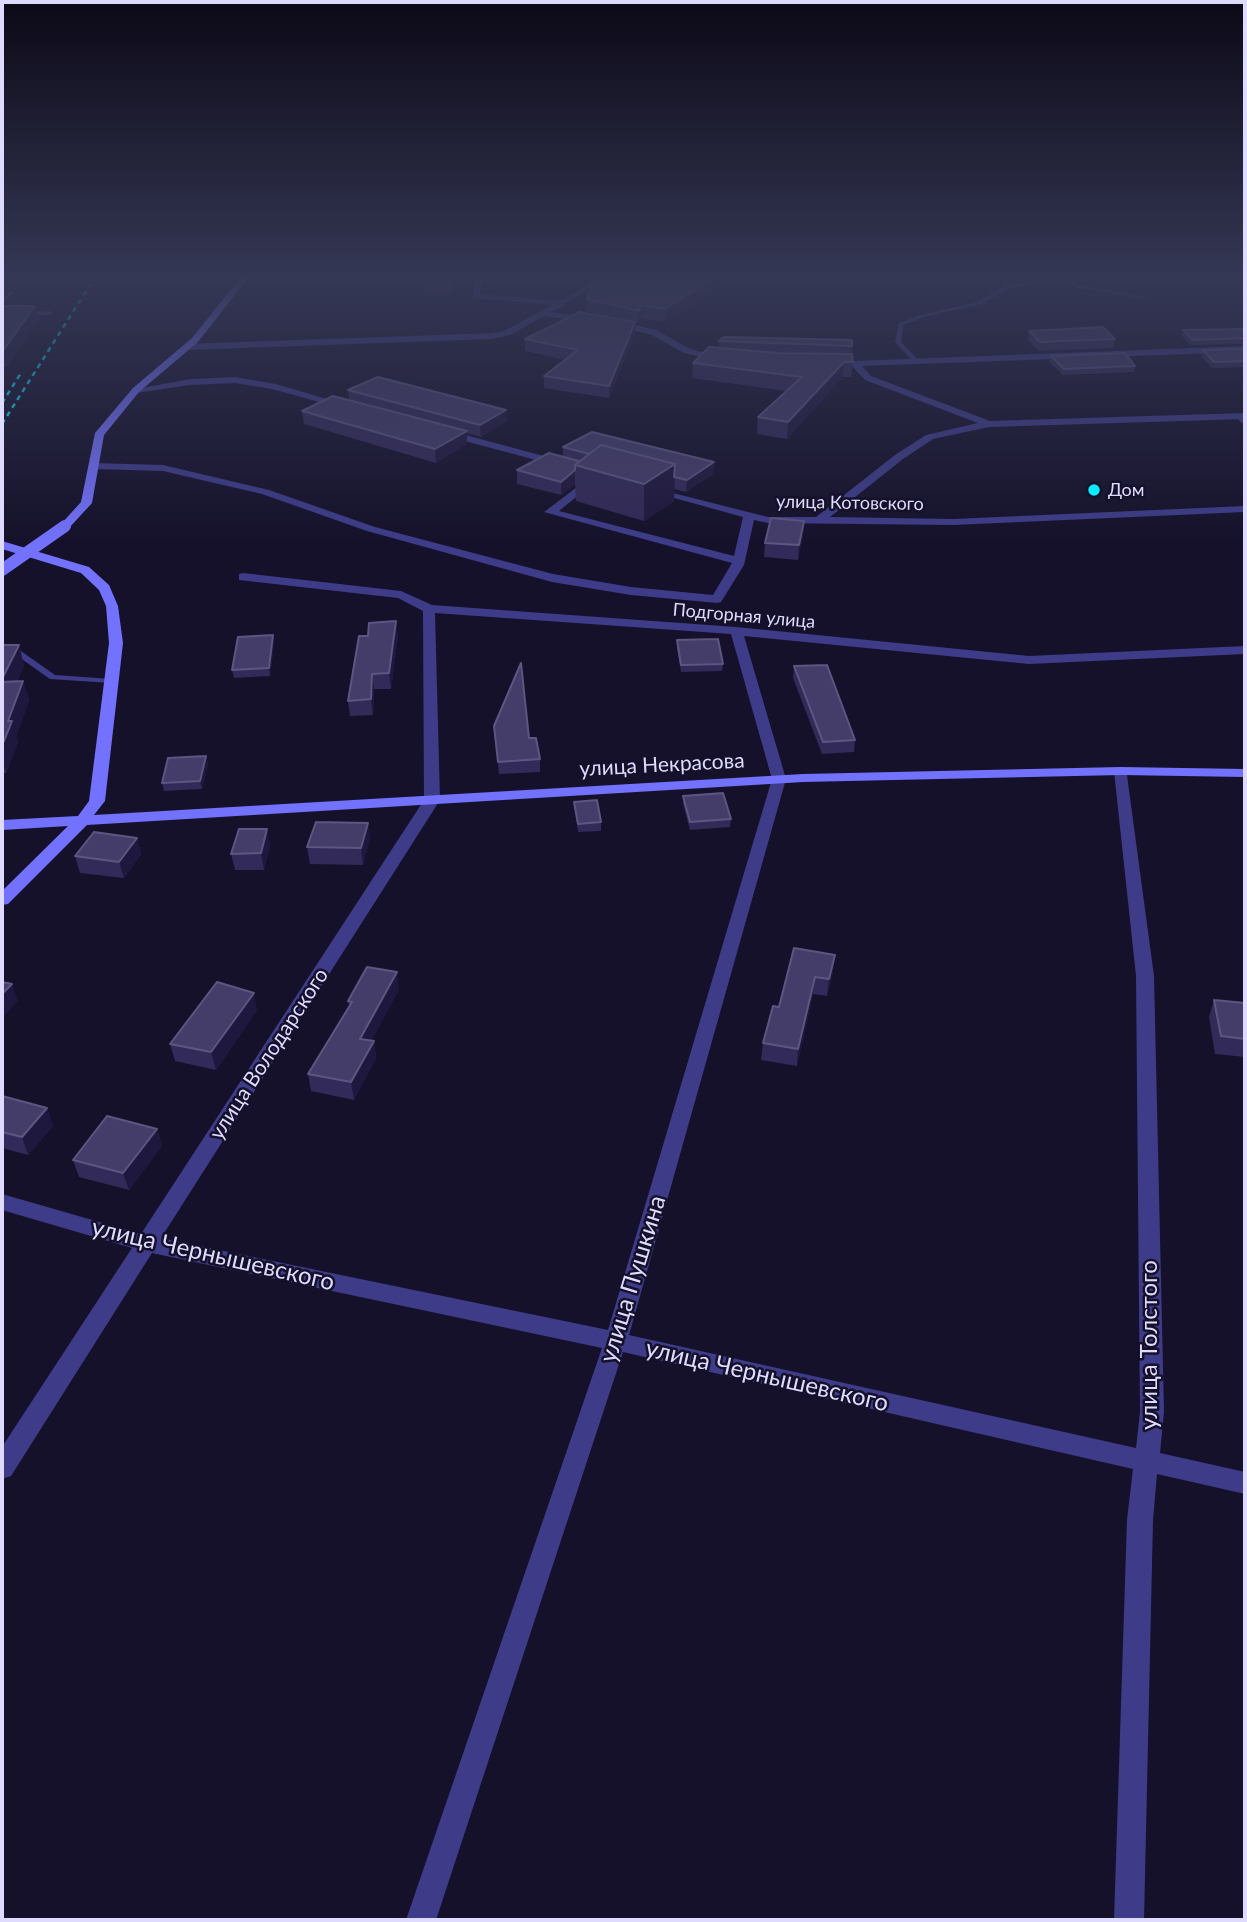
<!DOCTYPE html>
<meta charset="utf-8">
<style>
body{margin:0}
#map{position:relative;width:1247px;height:1922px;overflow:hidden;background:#15112a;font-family:Lato,sans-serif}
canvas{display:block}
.frame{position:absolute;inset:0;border:4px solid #dedbff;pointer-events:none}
</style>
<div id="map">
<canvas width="1247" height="1922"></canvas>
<div class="frame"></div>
</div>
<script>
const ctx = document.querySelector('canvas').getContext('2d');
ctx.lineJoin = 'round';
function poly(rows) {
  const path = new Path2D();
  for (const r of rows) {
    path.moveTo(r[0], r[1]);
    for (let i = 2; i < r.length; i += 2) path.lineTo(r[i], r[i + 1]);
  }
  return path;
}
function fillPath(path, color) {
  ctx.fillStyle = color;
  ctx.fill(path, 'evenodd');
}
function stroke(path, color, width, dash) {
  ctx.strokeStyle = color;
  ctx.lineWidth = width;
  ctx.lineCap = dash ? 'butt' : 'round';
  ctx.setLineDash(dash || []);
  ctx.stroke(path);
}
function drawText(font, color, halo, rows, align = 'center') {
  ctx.font = font + ' Lato,sans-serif';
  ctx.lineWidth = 5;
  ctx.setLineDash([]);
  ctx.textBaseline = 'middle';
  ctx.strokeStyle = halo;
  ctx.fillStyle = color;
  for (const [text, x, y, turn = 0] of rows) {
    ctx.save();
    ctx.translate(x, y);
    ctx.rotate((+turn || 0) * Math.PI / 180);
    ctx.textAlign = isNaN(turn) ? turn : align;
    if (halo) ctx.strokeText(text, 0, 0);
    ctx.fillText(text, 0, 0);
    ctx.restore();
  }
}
fillPath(poly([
 [594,277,598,277,593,286,564,304,560,304,560,302,589,284,594,277],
 [1052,277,1060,277,1010,288,981,304,924,317,903,325,901,342,918,360,918,362,914,362,895,342,899,323,920,315,977,302,1006,286,1052,277],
 [1078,277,1083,277,1075,282,1078,285,1147,297,1144,299,1074,287,1070,282,1078,277],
 [10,291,14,292,2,305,2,301,10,291],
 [2,311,50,311,53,313,50,315,2,315,2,311],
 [1235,415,1239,415,1245,420,1245,425,1235,417,1235,415],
 [2,649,18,649,55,675,111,679,115,681,111,683,50,679,13,653,2,653,2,649]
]), '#3e3c89');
fillPath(poly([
 [475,277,483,277,480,294,565,301,565,305,551,312,608,319,656,330,690,349,727,359,722,362,684,353,650,334,608,325,544,316,510,335,492,339,187,350,182,347,187,344,492,333,504,331,552,305,472,298,475,277],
 [1077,277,1245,278,1245,282,1081,279,1077,277],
 [1245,346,1245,352,862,366,871,376,990,421,1245,413,1245,419,989,427,933,439,903,459,830,517,953,519,1245,506,1245,512,953,525,768,523,754,520,744,565,721,602,717,603,631,595,552,582,367,531,262,494,163,471,93,469,88,466,93,463,163,465,269,490,375,527,553,574,631,587,713,595,732,563,544,512,593,475,598,478,597,480,559,511,734,556,743,517,649,491,649,487,768,517,816,517,895,455,926,435,978,423,865,380,852,366,830,367,825,364,827,362,1245,346],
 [235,377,276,384,350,406,345,409,272,389,235,383,190,385,136,393,131,390,190,379,235,377],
 [443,429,566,462,567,464,562,467,439,434,439,430,443,429],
 [243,573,401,591,432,605,736,627,1029,656,1245,646,1245,654,1029,664,744,636,786,779,629,1335,1136,1448,1140,1412,1136,976,1114,771,1116,768,1126,768,1154,976,1164,1412,1160,1453,1245,1472,1245,1494,1157,1474,1153,1520,1144,1920,1114,1920,1127,1520,1133,1469,623,1352,436,1920,406,1920,602,1348,152,1253,11,1476,2,1479,2,1447,132,1248,2,1210,2,1194,141,1234,424,800,423,611,398,598,239,580,239,574,243,573],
 [435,613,731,634,772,779,608,1330,161,1238,440,800,435,613]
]), '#3e3c89');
fillPath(poly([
 [241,277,249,277,198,342,139,392,104,435,92,503,69,528,61,528,61,524,81,502,95,433,133,388,192,338,241,277],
 [2,541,89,567,109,585,118,606,123,643,105,801,94,815,803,774,1121,767,1245,769,1245,777,1121,775,803,782,87,825,8,904,2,905,2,891,68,826,2,830,2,820,78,816,89,801,109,643,106,606,99,590,81,573,2,549,2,541]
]), '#7372fe');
stroke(poly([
 [2,403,21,373],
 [2,424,95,277]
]), '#08eafd', 2.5, [5, 4.5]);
stroke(poly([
 [2,570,65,526]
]), '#7372fe', 12);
fillPath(poly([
 [458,277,451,292,424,292,423,281],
 [735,277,665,322,641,318,639,323,635,322,635,333,609,398,544,388,544,376,566,360,525,351,525,339,625,320,587,311,587,299],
 [2,306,35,306,39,320,6,367,2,367],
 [1183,330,1245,330,1245,344,1191,345,1182,336],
 [1029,331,1115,339,1113,348,1039,351,1028,341],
 [719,341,852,346,852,354,853,362,851,377,843,377,787,439,757,434,758,417,787,391,692,378,693,363,719,348],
 [1245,349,1245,367,1212,368,1201,356,1203,350],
 [1051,356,1135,366,1134,372,1063,375,1049,362],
 [348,390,507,421,481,437,467,433,467,444,436,463,304,424,302,411,349,400],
 [563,447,714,462,713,474,686,492,674,489,674,501,644,521,576,501,575,484,561,495,517,484,517,470,563,457],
 [804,521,803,535,798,560,764,557,765,543],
 [368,636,398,636,391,689,374,689,373,715,350,716,348,701],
 [677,640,723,664,722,671,681,672,677,648],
 [274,643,270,676,234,678,232,670],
 [2,645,24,665,17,681,23,681,29,701,16,736,18,742,6,773,2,773],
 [794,666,855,740,854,752,822,754,793,678],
 [495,738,529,738,540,759,540,772,499,774],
 [206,756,208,764,202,789,164,791,162,783],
 [683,796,731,819,730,827,690,830,683,804],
 [574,802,601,822,601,831,578,832],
 [137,838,141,854,124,878,80,873,75,856],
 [370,839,363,865,310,864,307,847],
 [270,845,264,870,235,870,231,854],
 [794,948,833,972,827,996,813,994,797,1066,761,1060,763,1043,779,1007],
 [399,989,371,1041,374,1041,376,1058,354,1100,311,1091,308,1074,349,1006,348,1001],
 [1214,1000,1245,1003,1245,1057,1215,1054,1209,1017],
 [257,1010,216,1070,175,1061,170,1044],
 [2,1096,47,1108,53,1126,28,1155,2,1148],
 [157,1129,162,1146,129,1190,79,1177,73,1160]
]), '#322a58');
fillPath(poly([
 [452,277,458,277,451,292,450,282],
 [716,277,735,277,665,322,665,309],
 [641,305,641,318,639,323,639,311],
 [35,306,39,320,6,367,2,352],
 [635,322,635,333,609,398,609,386],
 [844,362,843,377,787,439,788,422],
 [506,410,507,421,481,437,480,425],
 [467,431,467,444,436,463,435,449],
 [714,462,713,474,686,492,687,480],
 [675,464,674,501,644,521,644,484],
 [575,470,575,484,561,495,561,482],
 [804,521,803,535,798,560,799,545],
 [396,621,398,636,391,689,389,673],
 [273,635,274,643,270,676,269,668],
 [19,645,24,665,7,702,2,686,2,679],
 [372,674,374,689,373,715,371,699],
 [23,681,29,701,16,736,18,742,6,773,2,759,2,746,8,721],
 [206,756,208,764,202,789,200,781],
 [368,823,370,839,363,865,361,848],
 [267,829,270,845,264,870,261,853],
 [137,838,141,854,124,878,119,862],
 [835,955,833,972,827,996,829,979],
 [397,972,399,989,363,1056,360,1039],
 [815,977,813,994,797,1066,798,1049],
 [12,984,18,1001,2,1018,2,994],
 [254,993,257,1010,216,1070,211,1052],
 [374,1041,376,1058,354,1100,351,1082],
 [47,1108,53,1126,28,1155,22,1137],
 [157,1129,162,1146,129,1190,123,1173]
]), '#1f183e');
const building = poly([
 [426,277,452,277,450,282,423,281,426,277],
 [596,277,716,277,665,309,641,305,639,311,587,299,596,277],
 [2,306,35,306,2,352,2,306],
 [580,312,635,322,609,386,544,376,578,350,525,339,580,312],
 [1103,327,1115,339,1040,342,1029,331,1103,327],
 [1245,329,1245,338,1193,340,1183,330,1245,329],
 [724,337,852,340,852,346,719,341,724,337],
 [709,347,776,353,852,354,853,362,844,362,788,422,758,417,802,377,693,363,709,347],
 [1245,349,1245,361,1214,362,1203,350,1245,349],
 [1125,353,1135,366,1064,369,1051,356,1125,353],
 [378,377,506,410,480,425,348,390,378,377],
 [333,396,467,431,435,449,302,411,333,396],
 [592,432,714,462,687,480,674,477,675,464,601,445,589,454,563,447,592,432],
 [601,445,675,464,644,484,575,465,601,445],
 [549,453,579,461,575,465,575,470,561,482,517,470,549,453],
 [771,518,804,521,799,545,765,543,771,518],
 [396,621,389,673,372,674,371,699,348,701,359,636,368,636,369,623,396,621],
 [273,635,269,668,232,670,238,637,273,635],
 [718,639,723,664,681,665,677,640,718,639],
 [2,645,19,645,2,679,2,645],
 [521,663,529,738,536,738,540,759,498,762,494,726,521,663],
 [827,665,855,740,823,742,794,666,827,665],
 [23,681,8,721,12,721,2,746,2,682,23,681],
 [206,756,200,781,162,783,168,758,206,756],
 [723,793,731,819,690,822,683,796,723,793],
 [597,800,601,822,578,824,574,802,597,800],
 [316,822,368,823,361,848,307,847,316,822],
 [239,829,267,829,261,853,231,854,239,829],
 [94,832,137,838,119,862,75,856,94,832],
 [794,948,835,955,829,979,815,977,798,1049,763,1043,773,1006,779,1007,794,948],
 [367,967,397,972,360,1039,374,1041,351,1082,308,1074,352,1002,348,1001,367,967],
 [2,982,12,984,2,994,2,982],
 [217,982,254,993,211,1052,170,1044,217,982],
 [1214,1000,1245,1003,1245,1039,1221,1036,1214,1000],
 [2,1096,47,1108,22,1137,2,1132,2,1096],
 [107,1116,157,1129,123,1173,73,1160,107,1116]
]);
fillPath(building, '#443d6a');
stroke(building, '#5c5681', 2);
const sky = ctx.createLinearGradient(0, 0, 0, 546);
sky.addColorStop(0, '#0c0917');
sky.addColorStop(0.51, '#353855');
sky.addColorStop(1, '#35385500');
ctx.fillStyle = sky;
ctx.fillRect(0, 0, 1247, 546);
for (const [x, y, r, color] of [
 [1094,490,7,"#08eafd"]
]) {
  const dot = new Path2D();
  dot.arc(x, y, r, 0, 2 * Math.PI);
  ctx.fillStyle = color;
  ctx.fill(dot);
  stroke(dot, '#15112a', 2.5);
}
drawText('18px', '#dedbff', '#15112a', [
 ["Дом",1108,490]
], 'left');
drawText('18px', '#dedbff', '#15112a', [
 ["улица Котовского",850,503,1],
 ["Подгорная улица",744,616,5]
]);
drawText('21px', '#dedbff', '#15112a', [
 ["улица Некрасова",662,765,-3],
 ["улица Володарского",269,1054,-57]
]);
drawText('24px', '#dedbff', '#15112a', [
 ["улица Чернышевского",213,1255,13],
 ["улица Пушкина",633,1279,-73],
 ["улица Толстого",1149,1345,-90],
 ["улица Чернышевского",767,1376,13]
]);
</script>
